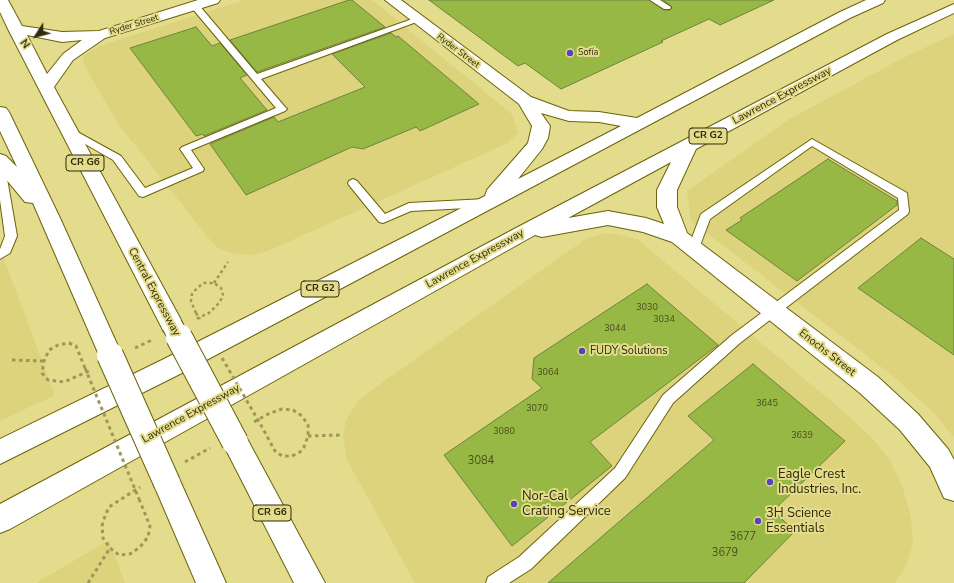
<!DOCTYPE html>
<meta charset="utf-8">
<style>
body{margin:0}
#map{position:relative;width:954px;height:583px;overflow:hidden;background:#e4dc8d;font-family:"Nunito Sans",sans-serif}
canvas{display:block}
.north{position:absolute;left:16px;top:16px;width:40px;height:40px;-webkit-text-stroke:3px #e4dc8d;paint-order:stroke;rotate:234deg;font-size:11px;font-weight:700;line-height:16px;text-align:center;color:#2e2a09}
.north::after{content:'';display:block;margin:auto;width:14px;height:18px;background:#2e2a09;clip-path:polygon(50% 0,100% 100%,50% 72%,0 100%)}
</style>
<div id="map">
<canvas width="954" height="583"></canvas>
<div class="north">N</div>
</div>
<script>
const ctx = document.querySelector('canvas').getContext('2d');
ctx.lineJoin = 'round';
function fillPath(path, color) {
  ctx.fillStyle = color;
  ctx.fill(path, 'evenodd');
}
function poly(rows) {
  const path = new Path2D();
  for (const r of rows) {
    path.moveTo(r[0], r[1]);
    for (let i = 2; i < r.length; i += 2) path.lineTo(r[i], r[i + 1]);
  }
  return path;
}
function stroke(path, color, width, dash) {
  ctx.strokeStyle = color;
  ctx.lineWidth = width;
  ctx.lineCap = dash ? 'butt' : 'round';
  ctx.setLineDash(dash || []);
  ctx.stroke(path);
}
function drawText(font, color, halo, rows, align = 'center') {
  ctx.font = font + ' "Nunito Sans",sans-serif';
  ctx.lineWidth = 4;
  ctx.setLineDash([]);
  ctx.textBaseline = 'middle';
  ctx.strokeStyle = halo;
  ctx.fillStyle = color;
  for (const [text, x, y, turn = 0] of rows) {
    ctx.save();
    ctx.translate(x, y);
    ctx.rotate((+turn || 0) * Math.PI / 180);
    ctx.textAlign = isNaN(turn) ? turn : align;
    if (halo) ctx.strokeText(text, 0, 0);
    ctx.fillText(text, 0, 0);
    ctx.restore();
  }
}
fillPath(poly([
 [244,0,372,0,512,114,518,133,508,143,268,251,253,255,237,254,224,251,215,246,118,124,83,63,84,56,92,50,105,44],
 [954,34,954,437,932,411,888,372,691,221,687,191,788,120,901,59],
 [603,234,617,234,637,239,844,412,874,440,890,461,903,488,911,518,913,545,906,565,895,583,415,583,347,460,343,437,346,420,358,401,376,387,587,238],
 [0,249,55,395,0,421],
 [109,540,125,583,36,583]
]), '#dcd37c');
const building = poly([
 [349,0,352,0,385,27,257,72,230,40,349,0],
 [429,0,649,0,664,10,670,10,672,7,663,0,774,0,720,25,709,19,661,41,663,42,561,89,525,63,518,66,429,0],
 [196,27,212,46,220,43,247,75,240,78,267,110,204,136,203,134,196,136,130,48,196,27],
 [391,33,396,37,398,36,479,104,420,131,416,127,363,149,352,147,246,195,210,144,274,117,278,122,365,87,332,54,391,33],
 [828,159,897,201,897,205,797,281,726,230,742,220,740,218,828,159],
 [921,238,954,259,954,355,858,288,921,238],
 [647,284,718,345,590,442,612,466,512,546,444,455,542,388,532,379,534,358,647,284],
 [753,364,845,441,773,511,795,531,744,583,548,583,714,440,688,416,753,364]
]);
fillPath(building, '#98b845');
stroke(building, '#6e833d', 1);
const service = poly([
 [650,0,660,0,671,7,670,9,664,9,650,0],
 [192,4,198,4,257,74,415,18,418,18,422,20,261,79,285,107,287,109,285,111,191,150,204,169,203,171,143,197,139,196,113,160,66,133,64,131,66,129,72,129,121,156,145,188,193,168,180,149,182,147,276,108,192,8,192,4],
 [812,139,907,193,909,211,908,214,740,343,673,403,625,478,531,569,509,583,486,583,488,577,519,557,615,468,663,395,732,335,899,210,898,198,812,146,710,219,698,251,694,252,690,251,688,248,701,214,812,139],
 [0,164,5,167,17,236,10,253,0,259,0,249,5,236,0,200,0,164],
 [353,179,357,181,385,214,409,203,486,199,490,200,491,203,490,206,486,207,411,211,383,223,379,222,349,185,348,183,349,181,353,179]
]);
const trunk = poly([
 [0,0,8,0,22,26,62,32,99,31,198,0,220,0,218,3,105,38,73,60,54,87,180,318,183,325,180,332,172,334,164,332,8,29,0,12,0,0],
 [27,35,62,42,82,40,63,54,47,74,27,35],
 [385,0,401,0,531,97,569,111,599,112,637,118,840,12,866,0,885,0,883,3,850,18,182,373,0,464,0,439,164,359,485,196,487,190,528,143,532,126,519,104,385,0],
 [541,113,569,121,599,122,621,126,518,179,542,149,548,138,550,126,541,113],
 [954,4,954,13,897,40,696,149,677,190,677,207,687,233,878,377,918,414,948,449,954,460,954,501,944,498,930,467,900,430,860,393,672,242,643,232,608,225,542,237,535,235,10,529,0,533,0,504,516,228,887,34,954,4],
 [671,162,657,190,657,207,664,224,646,218,608,211,568,218,671,162],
 [0,107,6,108,9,112,60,218,122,355,118,362,110,365,102,362,33,203,25,202,0,172,0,154,6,156,17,167,0,131,0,107],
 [235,430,244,433,325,583,294,583,222,442,226,433,235,430],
 [167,470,177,474,226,583,196,583,153,483,157,474,167,470]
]);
stroke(service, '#6b620a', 2);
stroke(trunk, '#6b620a', 2);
stroke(poly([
 [214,283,228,262],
 [196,313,191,301,192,294,197,288,204,283,214,283,221,288,223,295,220,302,209,313,196,319]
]), '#9d975a', 2.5, [3, 3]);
stroke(poly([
 [135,348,154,339],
 [12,360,44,361],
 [85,368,76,346,69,343,58,345,49,350,44,361,42,373,48,380,64,382,89,371],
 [254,422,268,414,282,409,293,410,302,416,308,425,308,436,304,447,300,452,292,456,282,456,275,451,262,427],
 [308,436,341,435],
 [185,462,210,448],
 [139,499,150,526,148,537,140,547,130,554,119,555,110,548,103,538,102,526,105,516,109,507,140,487],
 [88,583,110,548]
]), '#9d975a', 3, [3.5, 3.5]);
fillPath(service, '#fff');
fillPath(trunk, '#fff');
const trunkBridgeFar1 = poly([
 [172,325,179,338]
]);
const trunkBridge = poly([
 [179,337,235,442],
 [110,355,167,483]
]);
stroke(trunkBridgeFar1, '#6b620a', 22, []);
stroke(trunkBridge, '#6b620a', 28, []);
stroke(poly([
 [196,313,200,319]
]), '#9d975a', 2.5, [3, 3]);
stroke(poly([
 [222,358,262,427],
 [85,368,139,499]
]), '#9d975a', 3, [3.5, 3.5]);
stroke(trunkBridgeFar1, '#fff', 20);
stroke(trunkBridge, '#fff', 26);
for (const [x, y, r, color] of [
 [570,53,4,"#5545bd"],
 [582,351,4,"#5545bd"],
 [770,482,4,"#5545bd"],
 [514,504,4,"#5545bd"],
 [758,521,4,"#5545bd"]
]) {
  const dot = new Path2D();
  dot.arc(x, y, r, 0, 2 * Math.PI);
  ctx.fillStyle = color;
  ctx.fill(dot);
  stroke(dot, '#e4dc8d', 1.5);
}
drawText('9px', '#2e2a09', '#e4dc8d', [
 ["Ryder Street",134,25,-17],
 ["Ryder Street",458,51,37]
]);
drawText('9px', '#2e2a09', '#e4dc8d', [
 ["Sofía",578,53]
], 'left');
drawText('9px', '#484e18', null, [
 ["3030",647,308],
 ["3034",664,320],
 ["3044",615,329],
 ["3064",548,373],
 ["3645",767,404],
 ["3070",537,409],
 ["3080",504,432],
 ["3639",802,436]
]);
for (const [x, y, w] of [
 [708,136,38],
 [85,163,38],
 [320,289,38],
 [272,513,38]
]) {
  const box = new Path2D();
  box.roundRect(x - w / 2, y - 8, w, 16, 3);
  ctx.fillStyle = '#e4dc8d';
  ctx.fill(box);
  stroke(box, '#2e2a09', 1);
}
drawText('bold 10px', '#2e2a09', null, [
 ["CR G2",708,136],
 ["CR G6",85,163],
 ["CR G2",320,289],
 ["CR G6",272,513]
]);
drawText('11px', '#2e2a09', '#e4dc8d', [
 ["Lawrence Expressway",782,96,-28],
 ["Lawrence Expressway",475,259,-29],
 ["Central Expressway",154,292,62],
 ["Enochs Street",827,353,38],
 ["Lawrence Expressway",191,414,-29]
]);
drawText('11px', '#2e2a09', '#e4dc8d', [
 ["FUDY Solutions",590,351]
], 'left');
drawText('11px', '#484e18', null, [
 ["3084",481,461],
 ["3677",743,537],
 ["3679",725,553]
]);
drawText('13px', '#2e2a09', '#e4dc8d', [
 ["Eagle Crest",778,475],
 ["Industries, Inc.",778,490],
 ["Nor-Cal",522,497],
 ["Crating Service",522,512],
 ["3H Science",766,514],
 ["Essentials",766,529]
], 'left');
</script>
